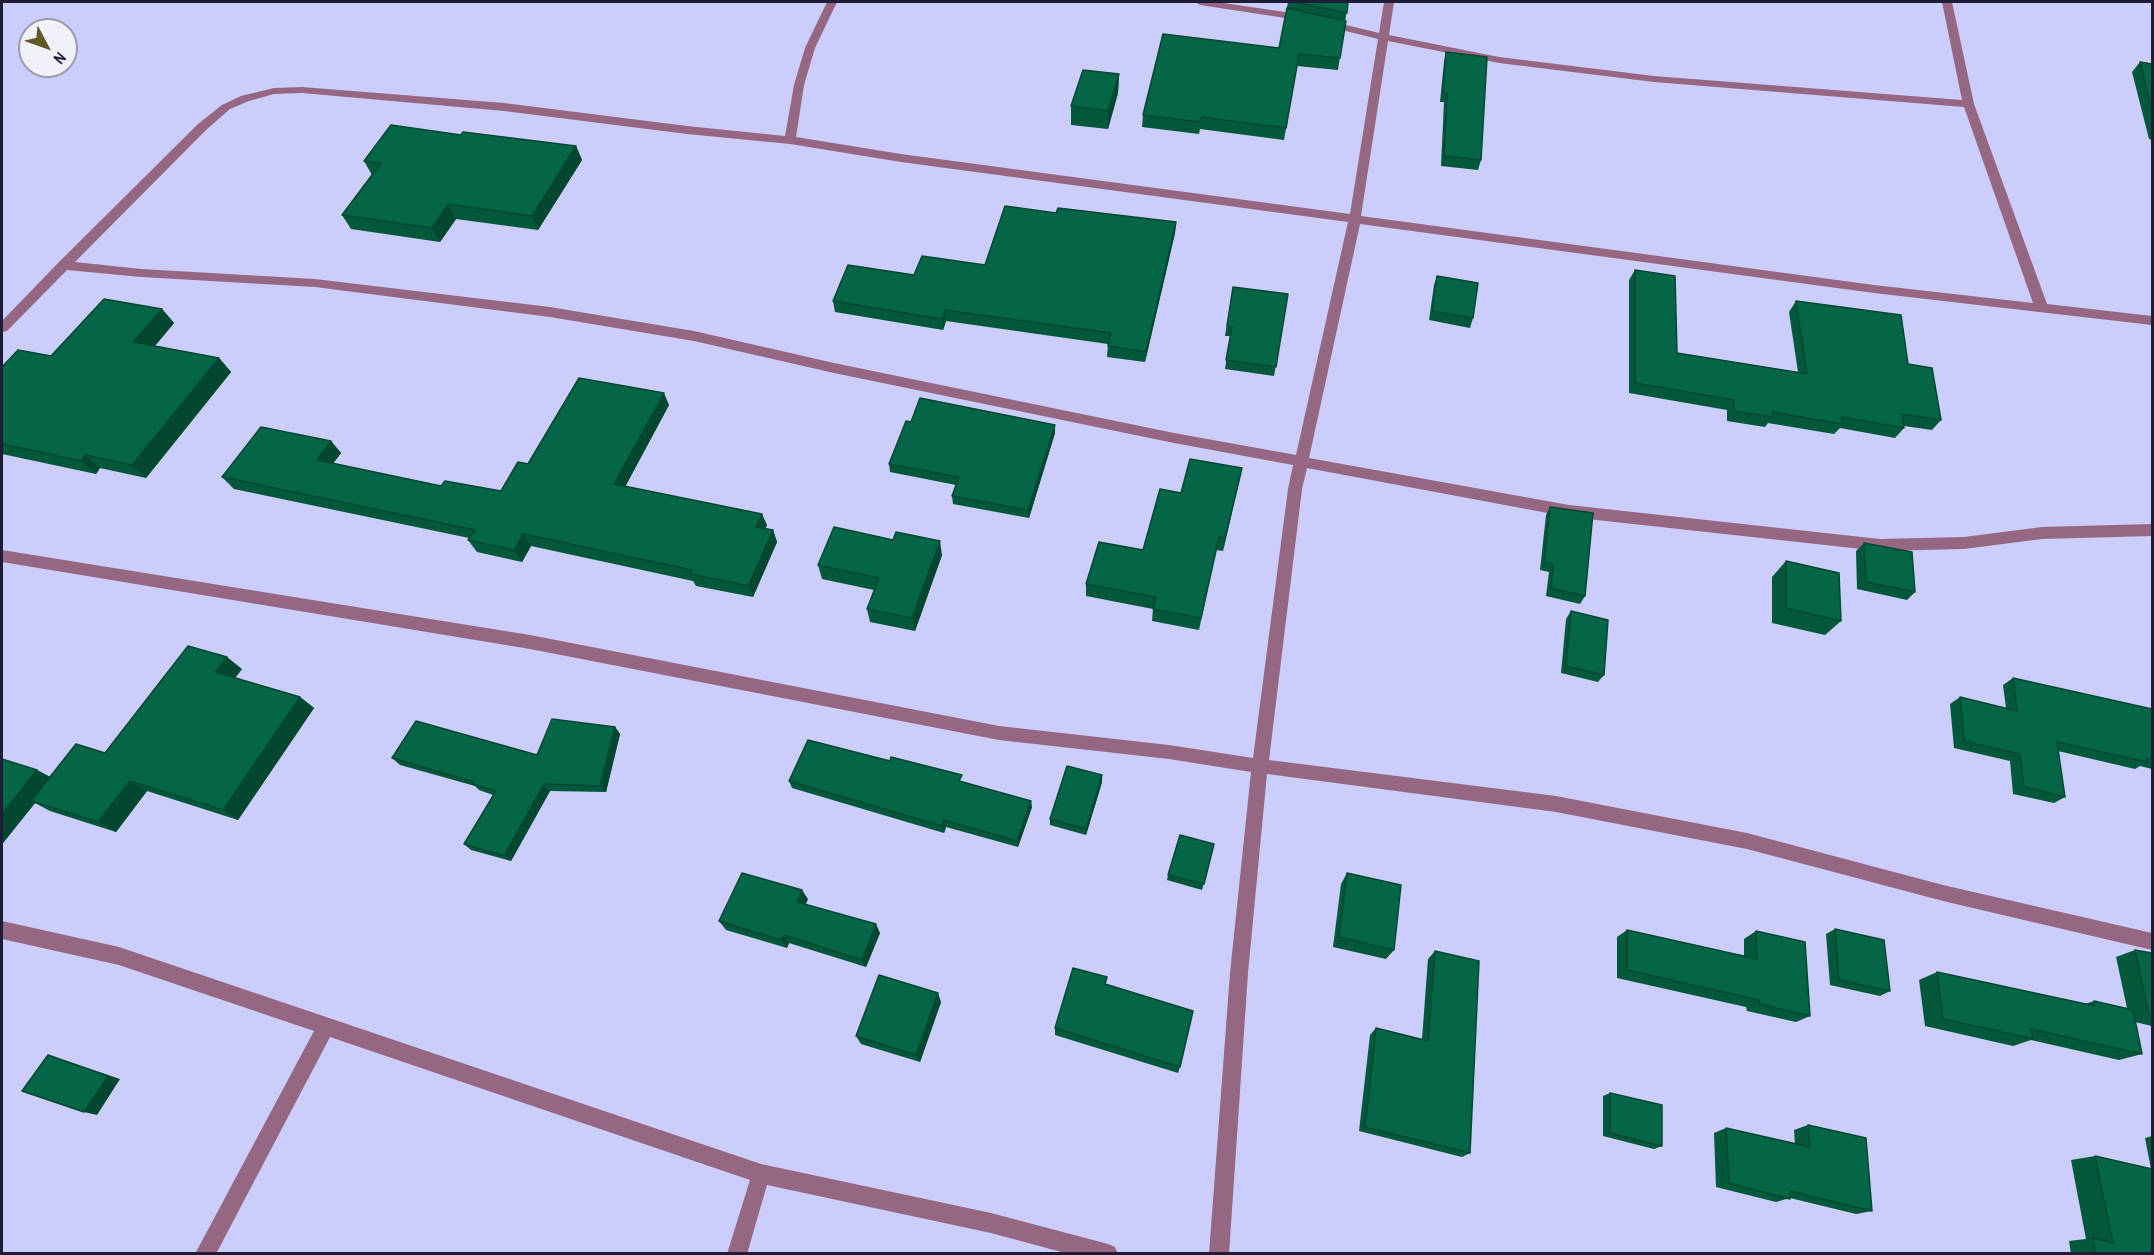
<!DOCTYPE html>
<style>
body{margin:0}
#map{position:relative;width:2154px;height:1255px;overflow:hidden;background:#cbcdfa;font-family:"Archivo Narrow",sans-serif}
canvas{display:block}
.frame{position:absolute;inset:0;border:3px solid #1e1d39;pointer-events:none}
.north{position:absolute;left:18px;top:18px;width:60px;height:60px;box-sizing:border-box;background:#f1f1f9;border:2px solid #9d9cac;border-radius:50%;rotate:131deg;font-size:16px;font-weight:700;line-height:24px;text-align:center;color:#1e1d39}
.north::after{content:'';display:block;margin:auto;width:21px;height:27px;background:#5f5926;clip-path:polygon(50% 0,100% 100%,50% 72%,0 100%)}
</style>
<div id="map">
<canvas width="2154" height="1255"></canvas>
<div class="frame"></div>
<div class="north">N</div>
</div>
<script>
const ctx = document.querySelector('canvas').getContext('2d');
ctx.lineJoin = 'round';
function poly(rows) {
  const path = new Path2D();
  for (const r of rows) {
    path.moveTo(r[0], r[1]);
    for (let i = 2; i < r.length; i += 2) path.lineTo(r[i], r[i + 1]);
  }
  return path;
}
function fillPath(path, color) {
  ctx.fillStyle = color;
  ctx.fill(path, 'evenodd');
}
function stroke(path, color, width, dash) {
  ctx.strokeStyle = color;
  ctx.lineWidth = width;
  ctx.lineCap = dash ? 'butt' : 'round';
  ctx.setLineDash(dash || []);
  ctx.stroke(path);
}
fillPath(poly([
 [827,2,837,2,815,48,804,85,796,137,901,154,1350,214,1378,39,1305,21,1200,5,1195,2,1217,2,1305,15,1379,33,1384,2,1394,2,1389,35,1499,57,1654,76,1962,100,1942,2,1952,2,1974,104,2047,304,2152,316,2152,325,1874,293,1360,224,1309,458,1569,505,1880,539,1964,537,2042,527,2152,524,2152,536,2042,539,1964,549,1880,551,1569,517,1307,468,1302,489,1269,760,1556,796,1747,833,1943,885,2152,933,2152,950,1943,901,1747,849,1556,812,1267,774,1248,973,1229,1254,1209,1254,1230,973,1251,772,1169,759,999,740,530,649,2,562,2,550,530,635,999,726,1169,745,1253,758,1288,489,1293,465,1174,443,834,373,694,341,550,317,315,287,141,277,67,270,7,331,2,332,2,321,59,262,198,124,222,105,241,96,274,88,302,87,504,103,687,126,785,136,794,85,805,48,827,2],
 [1388,41,1499,63,1654,82,1964,107,2033,303,1874,285,1361,216,1388,41],
 [302,93,504,111,687,134,790,144,901,162,1348,222,1296,455,1174,433,834,363,694,331,550,307,315,279,141,269,75,262,206,130,230,109,249,101,274,94,302,93],
 [2,921,119,947,761,1164,991,1213,1108,1244,1115,1247,1118,1254,1069,1254,991,1233,767,1185,747,1254,727,1254,750,1180,330,1037,216,1254,195,1254,314,1031,119,965,2,939,2,921]
]), '#956783');
fillPath(poly([
 [1288,2,1348,2,1338,70,1297,66,1284,140,1200,129,1199,134,1142,127,1143,115,1279,48],
 [1446,52,1481,160,1478,170,1441,166,1444,102,1440,102,1444,62],
 [2140,62,2152,64,2152,140,2149,139,2132,72],
 [1119,74,1118,93,1108,129,1071,125,1071,106],
 [461,135,576,146,582,160,538,230,456,219,440,242,351,229,342,215,372,175,364,161],
 [1056,213,1176,222,1175,233,1145,362,1107,357,1108,344,946,321,943,330,835,312,833,301,914,275,985,265],
 [1635,270,1677,353,1798,372,1789,312,1796,301,1908,364,1941,420,1932,430,1904,426,1904,428,1895,438,1840,428,1834,434,1768,423,1765,427,1727,421,1727,410,1629,393,1629,280],
 [1437,276,1473,318,1470,328,1429,320,1434,285],
 [1233,287,1288,294,1274,376,1225,369,1230,336,1225,336],
 [162,309,174,323,155,346,219,358,231,372,146,478,100,468,96,474,2,454,2,367,51,356],
 [669,405,625,487,767,525,765,529,773,530,777,542,753,597,696,586,693,581,531,546,522,562,477,552,468,540,469,538,234,489,222,477,331,441,341,453,333,463,441,486,501,491,528,464],
 [911,422,1055,425,1055,433,1029,518,953,504,952,496,956,485,890,472,889,464],
 [1242,468,1223,551,1216,550,1199,630,1152,621,1153,609,1086,596,1086,584,1143,550,1181,493],
 [1550,507,1585,596,1580,604,1546,596,1549,572,1540,570,1546,515],
 [893,540,942,555,915,631,870,622,867,609,874,590,822,579,818,565],
 [1864,543,1915,592,1907,600,1857,589,1856,551],
 [1786,561,1841,621,1825,635,1772,623,1772,577],
 [1571,611,1604,675,1598,682,1561,673,1566,619],
 [242,669,235,678,300,697,314,708,238,820,147,791,116,832,50,811,35,803,3,843,2,842,2,759,37,770,50,777,105,753],
 [2013,678,2152,709,2152,769,2140,766,2135,769,2058,751,2065,797,2054,803,2013,794,2010,761,1954,748,1950,704,1960,697,2006,708,2003,685],
 [615,727,620,734,606,792,550,791,511,861,471,850,464,844,493,795,479,790,475,786,400,765,392,758,537,755],
 [1102,775,1102,782,1086,835,1050,825,1050,819],
 [789,781,963,782,1032,807,1018,847,946,827,944,833,792,788],
 [1214,844,1202,890,1167,880,1168,875],
 [1347,873,1394,950,1386,959,1333,947,1341,884],
 [808,899,805,904,880,933,866,967,789,943,787,948,726,930,719,921],
 [1835,929,1890,991,1880,996,1830,985,1826,934],
 [1627,930,1744,956,1744,939,1756,931,1810,1016,1796,1022,1747,1011,1746,1007,1617,978,1617,937],
 [2135,950,2152,953,2152,1026,2135,1022,2142,1054,2119,1060,2031,1040,2013,1046,1925,1026,1919,980,1937,972,2085,1004,2094,1001,2127,1008,2116,957],
 [1435,951,1470,1153,1462,1157,1359,1131,1370,1035,1376,1028,1422,1039,1428,959],
 [1106,985,1180,1067,1178,1073,1055,1035,1055,1028],
 [941,1002,920,1062,861,1044,856,1036],
 [1610,1093,1662,1146,1654,1149,1603,1136,1603,1096],
 [1808,1125,1872,1211,1856,1214,1790,1198,1776,1202,1716,1187,1714,1133,1726,1128,1795,1144,1794,1130],
 [2152,1136,2152,1254,2071,1254,2069,1241,2086,1239,2071,1160,2095,1156,2151,1169,2145,1138]
]), '#03583c');
fillPath(poly([
 [1119,74,1118,93,1108,129,1108,111],
 [576,146,582,160,538,230,532,216],
 [448,204,456,219,440,242,432,228],
 [1176,222,1175,233,1145,362,1146,352],
 [162,309,174,323,146,356,133,342],
 [945,310,946,321,943,330,942,319],
 [219,358,231,372,146,478,132,465],
 [664,393,669,405,620,496,614,484],
 [1055,425,1055,433,1029,518,1028,510],
 [331,441,341,453,327,472,317,460],
 [86,455,100,468,96,474,81,461],
 [1242,468,1239,482,1223,551,1225,538],
 [762,514,767,525,761,539,756,527],
 [773,530,777,542,753,597,748,586],
 [523,534,531,546,522,562,514,550],
 [940,541,942,555,915,631,912,618],
 [227,657,242,669,230,684,215,672],
 [300,697,314,708,238,820,223,810],
 [615,727,620,734,606,792,600,786],
 [37,770,54,779,31,801,35,803,3,843,2,842,2,814],
 [1102,775,1102,782,1086,835,1086,829],
 [130,781,147,791,116,832,98,822],
 [544,784,550,791,511,861,504,856],
 [1031,801,1032,807,1018,847,1017,841],
 [944,820,946,827,944,833,942,826],
 [802,890,808,899,803,911,797,902],
 [876,924,880,933,866,967,862,960],
 [784,935,789,943,787,948,781,940],
 [938,993,941,1002,920,1062,916,1055],
 [48,1055,120,1079,97,1115,84,1112]
]), '#034731');
const building = poly([
 [1294,2,1348,2,1347,13,1294,2],
 [1287,8,1346,21,1340,58,1299,54,1286,128,1201,117,1200,122,1143,115,1163,34,1279,48,1287,8],
 [1446,52,1487,57,1481,160,1444,156,1447,93,1443,92,1446,52],
 [2140,62,2152,64,2152,111,2140,62],
 [1083,70,1119,74,1108,111,1071,106,1083,70],
 [391,125,461,135,463,132,576,146,532,216,448,204,432,228,342,215,381,163,364,161,391,125],
 [1005,206,1056,213,1058,208,1176,222,1146,352,1108,346,1111,333,945,310,942,319,833,301,848,265,914,275,922,256,985,265,1005,206],
 [1635,270,1675,276,1677,353,1807,374,1796,301,1901,315,1908,364,1932,368,1941,420,1902,414,1904,428,1842,417,1842,424,1772,412,1772,417,1734,411,1734,400,1635,383,1635,270],
 [1437,276,1478,283,1473,318,1432,311,1437,276],
 [1233,287,1288,294,1276,367,1226,360,1232,327,1227,326,1233,287],
 [104,299,162,309,133,342,219,358,132,465,86,455,81,461,2,444,2,367,18,350,51,356,104,299],
 [579,378,664,393,614,484,762,514,756,527,773,530,748,586,690,574,692,570,523,534,514,550,468,540,475,530,222,477,261,427,331,441,317,460,441,486,445,481,501,491,518,462,528,464,579,378],
 [920,398,1055,425,1028,510,952,496,959,477,889,464,906,421,911,422,920,398],
 [1190,459,1242,468,1225,538,1219,537,1201,618,1153,609,1156,597,1086,584,1099,542,1143,550,1160,489,1181,493,1190,459],
 [1550,507,1593,513,1585,596,1551,588,1553,564,1544,562,1550,507],
 [834,527,893,540,896,532,940,541,912,618,867,609,879,578,818,565,834,527],
 [1864,543,1912,552,1915,592,1866,582,1864,543],
 [1786,561,1839,573,1841,621,1786,608,1786,561],
 [1571,611,1608,620,1604,675,1566,666,1571,611],
 [188,646,227,657,215,672,300,697,223,810,130,781,98,822,31,801,76,744,105,753,188,646],
 [2013,678,2152,709,2152,759,2146,758,2147,762,2057,742,2065,797,2024,787,2020,754,1964,741,1960,697,2017,711,2013,678],
 [552,719,615,727,600,786,544,784,504,856,464,844,496,791,472,784,474,782,392,758,416,721,537,755,552,719],
 [808,740,890,761,891,757,962,775,959,781,1031,801,1017,841,944,820,942,826,789,781,808,740],
 [2,759,37,770,2,814,2,759],
 [1067,766,1102,775,1086,829,1050,819,1067,766],
 [1180,835,1214,844,1204,884,1168,875,1180,835],
 [742,873,802,890,797,902,876,924,862,960,784,935,781,940,719,921,742,873],
 [1347,873,1401,885,1394,950,1339,937,1347,873],
 [1835,929,1884,940,1890,991,1839,980,1835,929],
 [1627,930,1757,959,1756,931,1805,942,1810,1016,1760,1004,1759,1000,1627,970,1627,930],
 [2135,950,2152,953,2152,1016,2149,1015,2135,950],
 [1435,951,1479,961,1470,1153,1365,1127,1376,1028,1428,1041,1435,951],
 [1073,968,1107,977,1105,984,1193,1011,1180,1067,1055,1028,1073,968],
 [1937,972,2095,1006,2094,1001,2133,1010,2142,1054,2031,1029,2033,1039,1943,1019,1937,972],
 [879,975,938,993,916,1055,856,1036,879,975],
 [48,1055,108,1076,84,1112,22,1091,48,1055],
 [1610,1093,1662,1105,1662,1146,1610,1133,1610,1093],
 [1808,1125,1866,1138,1872,1211,1790,1191,1790,1199,1729,1183,1726,1128,1810,1147,1808,1125],
 [2095,1156,2152,1169,2152,1254,2096,1254,2093,1238,2113,1243,2095,1156]
]);
fillPath(building, '#046646');
stroke(building, '#034731', 1.5);
</script>
